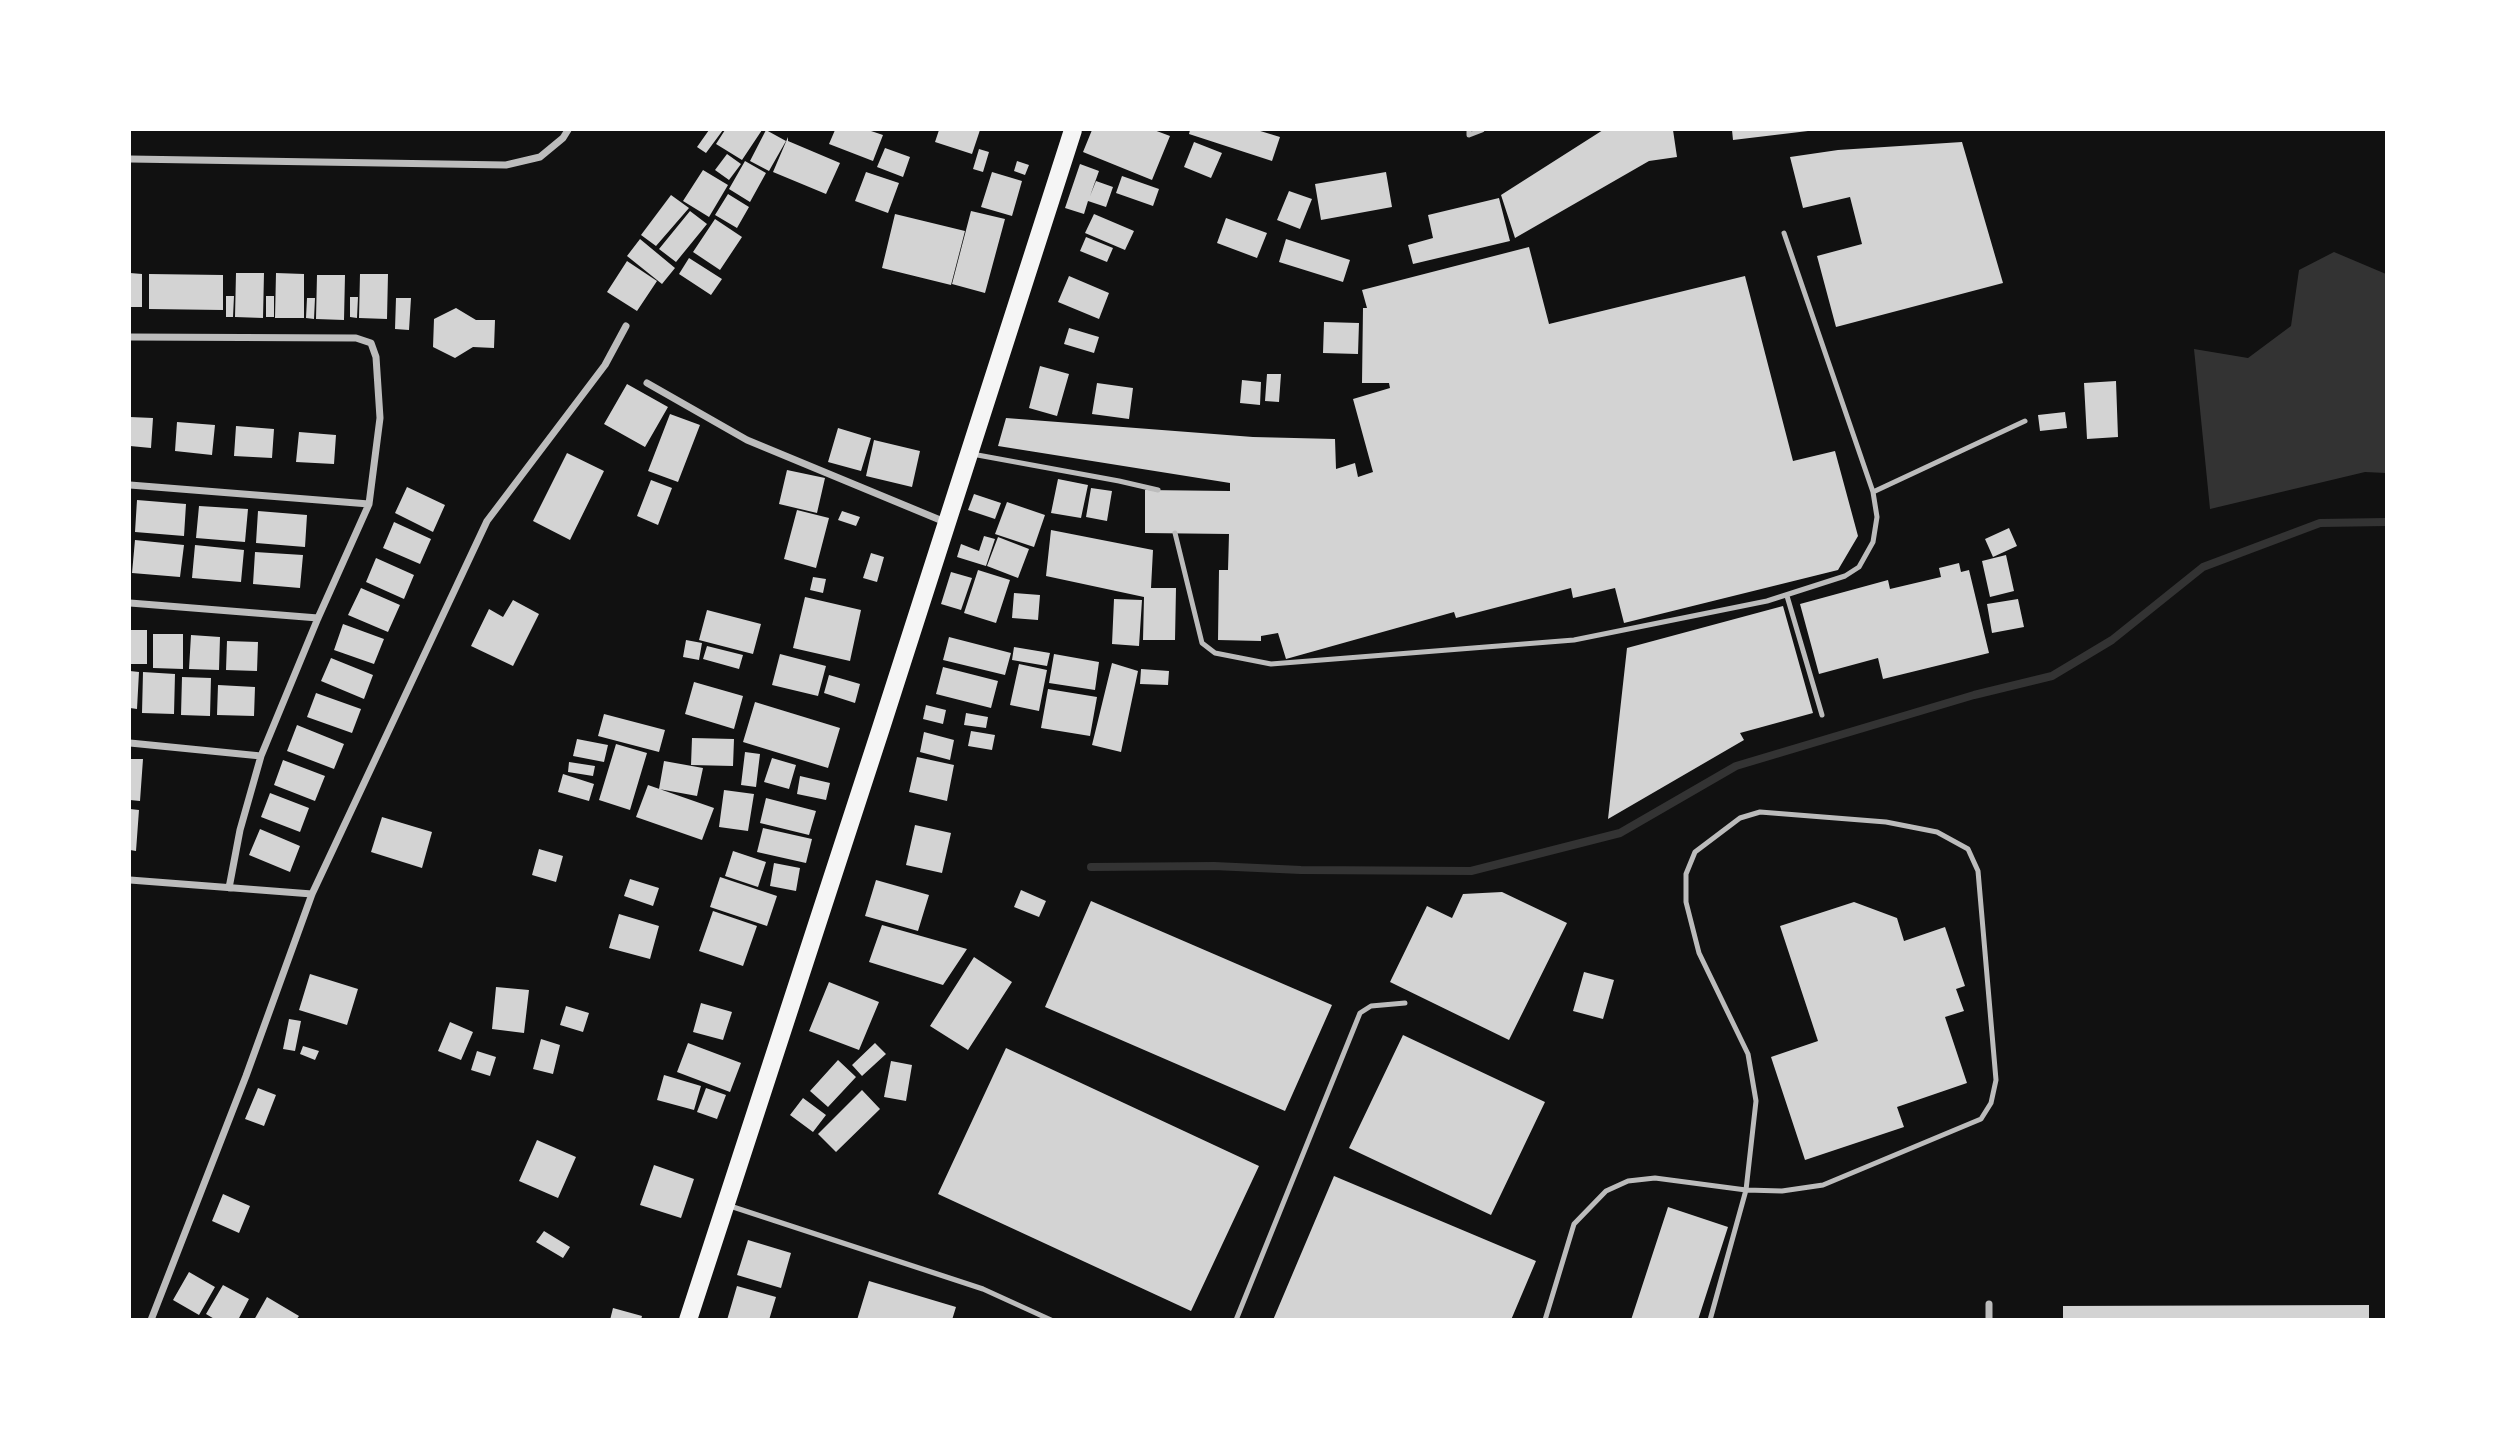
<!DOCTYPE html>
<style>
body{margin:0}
#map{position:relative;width:2516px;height:1449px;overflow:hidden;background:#111;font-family:"Roboto Condensed",sans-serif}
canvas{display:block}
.frame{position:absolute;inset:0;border:131px solid #fff;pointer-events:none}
</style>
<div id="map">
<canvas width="2516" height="1449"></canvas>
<div class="frame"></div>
</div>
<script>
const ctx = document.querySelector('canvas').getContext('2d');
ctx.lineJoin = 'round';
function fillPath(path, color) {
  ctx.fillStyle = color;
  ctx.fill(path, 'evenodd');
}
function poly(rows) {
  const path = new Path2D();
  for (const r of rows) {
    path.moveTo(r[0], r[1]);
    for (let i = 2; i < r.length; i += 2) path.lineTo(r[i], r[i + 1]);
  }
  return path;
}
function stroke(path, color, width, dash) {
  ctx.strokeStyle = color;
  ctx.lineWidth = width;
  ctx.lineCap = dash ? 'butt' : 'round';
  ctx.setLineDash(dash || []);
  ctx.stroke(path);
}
fillPath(poly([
 [2334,252,2386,274,2386,473,2365,472,2210,509,2194,349,2248,358,2291,326,2299,270]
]), '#333');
stroke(poly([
 [1091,867,1214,866,1301,870,1471,871,1620,833,1736,766,1974,695,2052,676,2112,640,2203,567,2320,523,2386,522]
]), '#333', 8);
fillPath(poly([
 [709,130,723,130,706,153,697,147],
 [725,130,762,130,742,160,716,144],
 [766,130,786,141,769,171,750,161],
 [835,130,868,130,883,135,873,161,829,144],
 [939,130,980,130,972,154,935,142],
 [1092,130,1154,130,1170,136,1152,180,1083,152],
 [1190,130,1257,130,1280,137,1272,161,1189,134],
 [1603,130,1673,130,1677,157,1649,161,1515,238,1501,195],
 [1732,130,1808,130,1808,131,1733,140],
 [788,137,788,141,840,163,826,194,773,172],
 [1194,142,1222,153,1211,178,1184,167],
 [1962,142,2003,283,1836,327,1817,256,1862,244,1850,197,1803,208,1790,157,1838,150],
 [885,148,910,157,903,177,877,167],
 [979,149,989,152,983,172,973,169],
 [727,154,741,164,729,180,715,170],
 [745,161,766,173,750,202,729,189],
 [1017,161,1029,165,1025,175,1014,171],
 [1080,164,1099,171,1090,196,1096,181,1113,187,1106,207,1088,201,1084,214,1065,208],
 [703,170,728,185,709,217,683,201],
 [866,172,899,183,888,213,855,201],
 [992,172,1022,181,1012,216,981,207],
 [1386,172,1392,207,1321,220,1315,184],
 [1122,176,1159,189,1153,206,1116,193],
 [1289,191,1312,199,1300,229,1277,220],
 [728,194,749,207,737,228,715,215],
 [671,195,689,208,656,246,641,235],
 [1499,198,1510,241,1413,264,1408,245,1433,238,1428,215],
 [690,211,707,224,676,262,659,249],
 [971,211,1005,219,985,293,952,284],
 [895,214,965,231,951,285,882,268],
 [1094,214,1134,231,1125,250,1085,233],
 [1226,218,1267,233,1257,258,1217,243],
 [715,219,742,237,720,270,693,252],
 [1086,237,1113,248,1107,262,1080,251],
 [640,239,675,268,662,284,627,256],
 [1286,239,1350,260,1343,282,1279,262],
 [1529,247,1549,324,1745,276,1793,461,1835,451,1858,536,1838,570,1624,623,1615,588,1573,598,1571,588,1456,618,1454,612,1286,659,1278,633,1261,636,1261,641,1218,640,1219,570,1228,570,1229,534,1145,533,1145,490,1230,491,1230,483,998,446,1006,418,1253,437,1335,439,1336,469,1355,463,1358,477,1373,472,1353,399,1390,388,1389,383,1362,383,1363,308,1367,308,1362,290],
 [689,258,722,279,711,295,679,274],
 [627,261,657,281,637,311,607,292],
 [130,273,142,274,142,307,130,307],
 [236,273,264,273,263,318,235,317],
 [276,273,304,274,304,318,275,318],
 [149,274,223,275,223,310,149,309],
 [360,274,388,274,387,319,359,318],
 [317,275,345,275,344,320,316,319],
 [1069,276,1109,293,1099,319,1058,302],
 [226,296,234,296,233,317,226,317],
 [266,296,274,296,274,317,266,317],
 [350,297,358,297,357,318,350,317],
 [307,298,315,298,314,319,306,318],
 [396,298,411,298,409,330,395,329],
 [456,308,476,320,495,320,494,348,473,347,455,358,433,347,434,319],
 [1324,322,1359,323,1358,354,1323,353],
 [1069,328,1099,337,1094,353,1064,344],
 [1040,366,1069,374,1057,416,1029,408],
 [1267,374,1281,374,1279,402,1265,401],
 [1242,380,1261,382,1260,405,1240,403],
 [2116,381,2118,437,2087,439,2084,383],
 [1097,383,1133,388,1129,419,1092,414],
 [627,384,668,407,645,447,604,424],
 [2065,412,2067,428,2040,431,2038,415],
 [670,414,700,425,678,482,648,471],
 [130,417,153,418,151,448,130,446],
 [177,422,215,425,212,455,175,451],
 [236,426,274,429,272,458,234,456],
 [838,428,871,438,861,471,828,462],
 [299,432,336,435,334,464,296,462],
 [874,440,920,451,912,487,866,476],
 [567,453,604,471,570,540,533,521],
 [787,470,825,478,817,513,779,504],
 [1058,479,1088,485,1081,518,1051,513],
 [651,480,672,488,658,525,637,516],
 [407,487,445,505,433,532,395,513],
 [1091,488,1112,491,1107,521,1086,517],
 [974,494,1001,503,995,519,968,510],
 [137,500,186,504,184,536,135,532],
 [1007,502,1045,515,1034,547,995,534],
 [199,506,248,509,245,542,196,538],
 [797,510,829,518,816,568,784,559],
 [258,511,307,515,305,547,256,543],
 [842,511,860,517,856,526,838,520],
 [394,522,431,539,420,564,383,548],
 [2009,528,2017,546,1993,557,1985,539],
 [1051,530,1153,550,1151,588,1176,588,1175,640,1143,640,1144,597,1046,576],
 [984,536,995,539,986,566,957,557,961,544,979,551],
 [998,537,1029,549,1018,578,987,566],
 [135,540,184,545,180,577,132,573],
 [195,545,244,550,241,582,192,578],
 [255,552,303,555,300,588,253,584],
 [871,553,884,557,877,582,863,578],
 [2006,555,2014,591,1990,597,1982,561],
 [376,558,414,575,404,599,366,582],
 [1959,563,1961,572,1969,570,1989,653,1883,679,1878,658,1819,674,1800,604,1888,580,1890,589,1941,577,1939,568],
 [978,570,1010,580,996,623,964,613],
 [951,572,972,578,961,610,941,604],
 [813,577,826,579,823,593,810,590],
 [361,588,400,605,388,632,348,615],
 [1014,593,1040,595,1038,620,1012,618],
 [805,597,861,610,850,661,793,648],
 [1114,599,1142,600,1139,646,1112,644],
 [2018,599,2024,627,1992,633,1987,604],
 [513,600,539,614,513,666,471,646,489,609,503,617],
 [1783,606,1813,713,1740,733,1744,740,1608,819,1627,648],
 [707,610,761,624,753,654,699,640],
 [343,624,384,639,374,664,334,650],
 [130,630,147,630,147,664,130,664],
 [153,634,183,634,183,669,153,668],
 [191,635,220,637,219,670,189,669],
 [949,637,1011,653,1005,675,943,660],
 [686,640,702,643,699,660,683,657],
 [227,641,258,642,257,671,226,670],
 [707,646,743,655,739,669,703,659],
 [1014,647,1050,653,1047,666,1012,660],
 [780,654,826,666,818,696,772,685],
 [1054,654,1099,662,1095,690,1049,683],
 [331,658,373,675,364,699,321,681],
 [1112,663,1138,671,1121,752,1092,745],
 [1019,664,1047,670,1039,711,1010,705],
 [943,667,998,681,991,708,936,694],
 [1141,669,1169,671,1168,685,1140,684],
 [130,671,139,672,137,709,130,708],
 [143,672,175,674,174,714,142,713],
 [829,675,860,684,855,703,824,693],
 [182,677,211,678,210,716,181,715],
 [694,682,743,696,734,729,685,714],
 [218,685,255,687,254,716,217,715],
 [1048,689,1097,697,1090,736,1041,728],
 [316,693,361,709,352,733,307,717],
 [755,702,840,728,828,768,743,742],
 [926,705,946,710,943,724,923,719],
 [966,713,988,717,986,728,964,725],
 [604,714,665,730,659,752,598,736],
 [297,725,344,744,334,769,287,751],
 [971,731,995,735,992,750,968,746],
 [924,732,954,740,950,760,920,752],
 [692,738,734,739,733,766,691,765],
 [577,739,608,745,604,762,573,756],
 [616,744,647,753,630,810,599,800],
 [745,752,760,754,756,787,741,785],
 [917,757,954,765,947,801,909,792],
 [772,758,796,765,789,789,764,782],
 [130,759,143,759,140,801,130,800],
 [283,760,325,776,315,801,274,785],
 [664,761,703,768,697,796,659,789],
 [569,762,595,766,593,776,568,772],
 [563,774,594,784,589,801,558,792],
 [800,776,830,783,826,800,797,794],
 [648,785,714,808,702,840,636,817],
 [724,790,754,794,748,831,719,827],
 [270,793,309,808,300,832,261,817],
 [766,798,816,811,809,835,760,823],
 [130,809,139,810,136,851,130,850],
 [382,817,432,832,422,868,371,852],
 [915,825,951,833,942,873,906,865],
 [763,828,812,839,806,863,757,852],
 [260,829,300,846,290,872,249,855],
 [539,849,563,856,556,882,532,875],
 [733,851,766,862,758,887,725,876],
 [774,863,800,868,796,891,770,886],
 [720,877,777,896,767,926,710,907],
 [630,879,659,888,653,906,624,896],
 [876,880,929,895,918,931,865,916],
 [1021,890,1046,901,1039,917,1014,907],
 [1502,892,1567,923,1509,1040,1390,982,1427,906,1452,918,1463,894],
 [1091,901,1332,1005,1285,1111,1045,1007],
 [1854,902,1897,918,1904,941,1945,927,1965,986,1956,989,1964,1011,1945,1017,1967,1083,1897,1107,1904,1127,1805,1160,1771,1057,1818,1041,1780,926],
 [713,911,757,926,743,966,699,951],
 [619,914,659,926,650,959,609,948],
 [882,925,967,949,943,985,869,962],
 [974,957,1012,982,968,1050,930,1026],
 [1584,972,1614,980,1603,1019,1573,1011],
 [310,974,358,989,347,1025,299,1010],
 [829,982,879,1002,859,1050,809,1031],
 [496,987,529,990,524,1033,492,1029],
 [701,1003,732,1012,723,1040,693,1032],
 [566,1006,589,1013,583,1032,560,1025],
 [289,1019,301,1021,295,1051,283,1049],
 [450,1022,473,1032,461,1060,438,1051],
 [1403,1035,1545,1102,1491,1215,1349,1148],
 [541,1039,560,1045,553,1074,533,1069],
 [688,1043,741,1063,730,1092,677,1072],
 [875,1043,886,1054,862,1076,852,1065],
 [303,1046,319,1051,315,1060,300,1054],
 [1006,1048,1259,1166,1191,1311,938,1194],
 [477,1051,496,1057,490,1076,471,1070],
 [838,1060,856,1077,828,1107,810,1091],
 [891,1061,912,1065,906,1101,884,1097],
 [664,1075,701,1086,694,1110,657,1100],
 [258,1088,276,1095,264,1126,245,1119],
 [706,1088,726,1095,717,1119,697,1112],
 [862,1090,880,1109,836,1152,818,1134],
 [803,1098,826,1115,813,1132,790,1115],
 [537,1140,576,1157,558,1198,519,1181],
 [654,1165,694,1179,681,1218,640,1205],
 [1334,1176,1536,1261,1511,1320,1273,1320],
 [223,1194,250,1206,239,1233,212,1221],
 [1668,1207,1728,1227,1698,1320,1631,1320],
 [544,1231,570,1247,563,1258,536,1242],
 [748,1240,791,1253,781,1288,737,1275],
 [189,1272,215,1287,199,1315,173,1300],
 [869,1281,956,1307,952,1320,857,1320],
 [223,1285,249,1299,238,1320,216,1320,206,1314],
 [737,1286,776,1297,769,1320,727,1320],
 [267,1297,299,1316,296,1320,254,1320],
 [2369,1305,2369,1320,2063,1320,2063,1306],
 [613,1308,642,1316,641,1320,610,1320]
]), '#d3d3d3');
stroke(poly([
 [1469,130,1469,135,1482,130],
 [972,454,1119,481,1158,490],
 [1873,492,2025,421],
 [1175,533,1202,643,1215,653,1271,664,1574,640,1767,601,1845,576,1859,567,1873,542,1877,517,1873,492,1784,233],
 [1787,596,1822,715],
 [727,1205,983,1289,1051,1320],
 [1236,1320,1360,1013,1371,1006,1405,1003],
 [1545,1320,1574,1224,1606,1191,1628,1181,1655,1178,1746,1190,1756,1101,1748,1054,1699,953,1686,902,1686,874,1695,852,1740,818,1760,812,1886,822,1937,832,1968,849,1978,871,1996,1080,1991,1103,1981,1119,1823,1185,1782,1191,1746,1190,1710,1320]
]), '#bcbcbc', 5);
stroke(poly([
 [130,159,506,165,540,157,563,138,568,130],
 [130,337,356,338,371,343,376,357,380,418,369,504,318,618,261,756,240,830,229,888],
 [647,383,747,440,945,522],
 [130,485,369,504],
 [130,603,318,618],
 [130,743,261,756],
 [130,880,312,894],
 [151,1320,246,1076,312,894,487,521,605,365,626,326],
 [1989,1320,1989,1304]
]), '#bcbcbc', 7);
stroke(poly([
 [688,1320,881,728,1073,130]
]), '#f5f5f5', 18);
</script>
